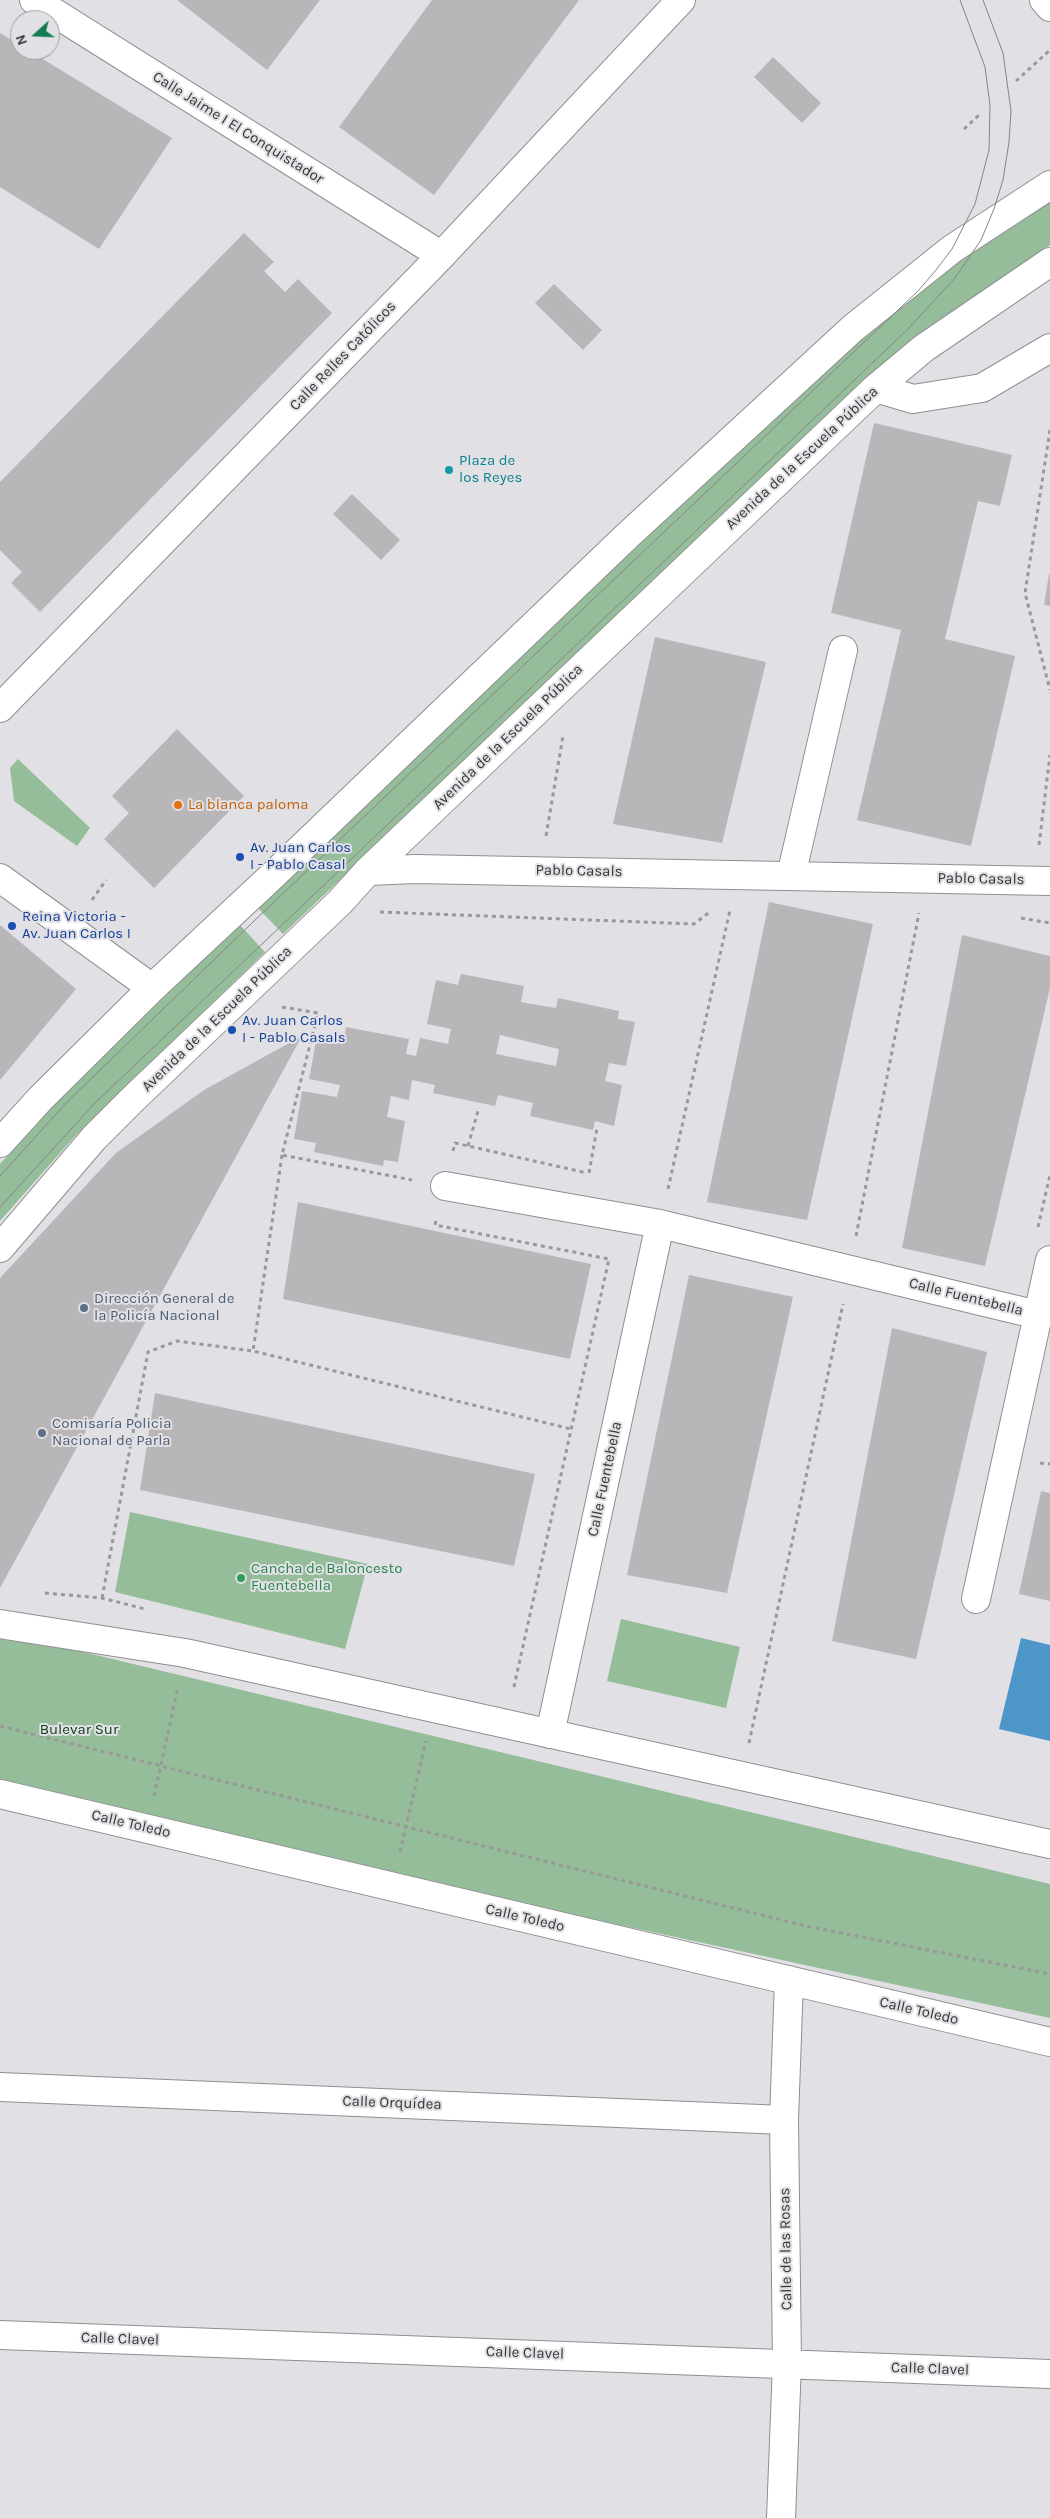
<!DOCTYPE html>
<meta charset="utf-8">
<style>
body{margin:0}
#map{position:relative;width:1050px;height:2518px;overflow:hidden;background:#e1e0e4;font-family:Karla,sans-serif}
canvas{display:block}
.north{position:absolute;left:10px;top:10px;width:50px;height:50px;box-sizing:border-box;background:#e1e0e4;border:1px solid #9d9c9f;border-radius:50%;rotate:250deg;font-size:14px;font-weight:700;line-height:20px;text-align:center;color:#363637}
.north::after{content:'';display:block;margin:auto;width:18px;height:22px;background:#157b53;clip-path:polygon(50% 0,100% 100%,50% 72%,0 100%)}
</style>
<div id="map">
<canvas width="1050" height="2518"></canvas>
<div class="north">N</div>
</div>
<script>
const ctx = document.querySelector('canvas').getContext('2d');
ctx.lineJoin = 'round';
function fillPath(path, color) {
  ctx.fillStyle = color;
  ctx.fill(path, 'evenodd');
}
function poly(rows) {
  const path = new Path2D();
  for (const r of rows) {
    path.moveTo(r[0], r[1]);
    for (let i = 2; i < r.length; i += 2) path.lineTo(r[i], r[i + 1]);
  }
  return path;
}
function stroke(path, color, width, dash) {
  ctx.strokeStyle = color;
  ctx.lineWidth = width;
  ctx.lineCap = dash ? 'butt' : 'round';
  ctx.setLineDash(dash || []);
  ctx.stroke(path);
}
function drawText(font, color, halo, rows, align = 'center') {
  ctx.font = font + ' Karla,sans-serif';
  ctx.lineWidth = 4;
  ctx.setLineDash([]);
  ctx.textBaseline = 'middle';
  ctx.strokeStyle = halo;
  ctx.fillStyle = color;
  for (const [text, x, y, turn = 0] of rows) {
    ctx.save();
    ctx.translate(x, y);
    ctx.rotate((+turn || 0) * Math.PI / 180);
    ctx.textAlign = isNaN(turn) ? turn : align;
    if (halo) ctx.strokeText(text, 0, 0);
    ctx.fillText(text, 0, 0);
    ctx.restore();
  }
}
fillPath(poly([
 [1050,199,1050,245,900,351,855,390,283,934,257,907,875,321,901,298],
 [18,759,90,828,77,846,14,801,10,768],
 [239,924,265,952,75,1136,0,1221,0,1164,53,1106],
 [130,1512,368,1564,345,1649,115,1592],
 [621,1619,740,1647,726,1708,607,1681],
 [0,1632,1050,1884,1050,2018,0,1791]
]), '#95bd99');
fillPath(poly([
 [1021,1638,1050,1645,1050,1741,999,1729]
]), '#4d96ca');
fillPath(poly([
 [177,0,320,0,267,70],
 [432,0,579,0,434,195,339,127],
 [0,33,20,45,20,50,28,50,172,138,99,249,0,187],
 [773,57,821,103,802,123,754,77],
 [244,233,274,262,264,271,285,292,298,279,332,313,40,612,11,583,22,572,0,550,0,482],
 [554,284,602,330,583,350,535,303],
 [874,423,1012,455,1000,506,978,501,945,639,1015,656,971,846,857,820,901,630,831,613],
 [352,494,400,540,381,560,333,514],
 [1049,574,1050,574,1050,606,1044,605],
 [655,637,766,662,722,843,613,824],
 [177,729,244,796,154,888,104,839,129,813,112,796],
 [769,902,873,924,807,1220,707,1202],
 [0,925,76,989,0,1080],
 [962,935,1050,956,1050,988,985,1266,902,1248],
 [461,974,524,986,521,1002,556,1008,558,998,619,1011,618,1019,635,1022,626,1066,609,1063,605,1081,622,1085,614,1126,595,1121,593,1130,530,1116,533,1103,498,1095,495,1106,433,1093,435,1085,412,1080,409,1100,391,1096,387,1117,405,1121,398,1162,384,1160,383,1166,314,1152,316,1143,294,1139,302,1091,337,1097,340,1085,309,1079,317,1036,344,1041,346,1027,409,1039,406,1054,416,1056,420,1038,448,1044,451,1029,427,1024,436,980,458,985],
 [500,1035,559,1049,556,1066,496,1054],
 [302,1036,0,1588,0,1278,116,1153,204,1090],
 [298,1202,591,1264,570,1359,283,1299],
 [689,1275,793,1297,727,1593,627,1575],
 [892,1328,987,1352,916,1659,832,1641],
 [155,1393,535,1474,514,1566,140,1490],
 [1041,1491,1050,1493,1050,1601,1019,1594]
]), '#b8b6b9');
const minor = poly([
 [34,0,431,249,440,257],
 [1044,0,1050,7],
 [876,388,913,399,982,388,1050,348],
 [0,708,440,257,681,0],
 [368,871,415,869,1050,881],
 [791,876,843,650],
 [0,878,152,988],
 [0,1143,40,1099,152,988,270,878,627,536,853,328,952,249,1050,185],
 [445,1186,660,1224,1038,1315],
 [0,1248,94,1138,133,1099,340,902,368,871,876,388,924,348,1050,262],
 [976,1599,1050,1260],
 [0,1624,185,1653,1050,1844],
 [550,1734,660,1224],
 [0,1794,1050,2042],
 [0,2087,784,2120],
 [0,2335,1050,2374],
 [781,2518,787,2363,784,2120,789,1980]
]);
stroke(minor, '#8f8f92', 30);
stroke(poly([
 [1016,81,1050,50],
 [964,129,979,115],
 [1050,430,1025,593,1050,690],
 [546,836,563,736],
 [1039,845,1050,755],
 [92,900,106,880],
 [380,912,694,924,711,911],
 [1021,918,1050,923],
 [282,1007,318,1013,282,1155,412,1180],
 [468,1146,478,1111],
 [453,1151,455,1143,587,1173],
 [282,1155,253,1351,571,1429],
 [589,1173,597,1128],
 [668,1189,730,910],
 [436,1221,435,1225,609,1259,513,1691],
 [1038,1227,1050,1175],
 [856,1236,919,913],
 [1040,1463,1050,1464],
 [45,1593,102,1598,145,1609],
 [102,1598,148,1352,177,1341,253,1351],
 [0,1726,806,1926,1050,1974],
 [749,1743,843,1304],
 [154,1796,178,1687],
 [400,1852,426,1741]
]), '#99999b', 3, [4, 4]);
stroke(minor, '#fff', 28);
stroke(poly([
 [0,1176,66,1103,253,922,918,291,936,270,952,249,975,204,989,150,990,105,985,67,960,0],
 [0,1207,95,1103,907,330,955,278,981,240,994,209,1003,180,1009,142,1011,111,1003,53,983,0]
]), '#858587', 1);
for (const [x, y, r, color] of [
 [449,470,5,"#0f9aa8"],
 [178,805,5,"#e8710a"],
 [240,857,5,"#1a4fb4"],
 [12,926,5,"#1a4fb4"],
 [232,1030,5,"#1a4fb4"],
 [84,1308,5,"#5c6f8a"],
 [42,1433,5,"#5c6f8a"],
 [241,1578,5,"#2e9e5b"]
]) {
  const dot = new Path2D();
  dot.arc(x, y, r, 0, 2 * Math.PI);
  ctx.fillStyle = color;
  ctx.fill(dot);
  stroke(dot, '#e1e0e4', 2);
}
drawText('15px', '#363637', '#e1e0e4', [
 ["Calle Jaime I El Conquistador",238,128,32],
 ["Calle Relles Católicos",343,356,-46],
 ["Avenida de la Escuela Pública",802,458,-43],
 ["Avenida de la Escuela Pública",508,737,-44],
 ["Pablo Casals",579,871,1],
 ["Pablo Casals",981,879,1],
 ["Avenida de la Escuela Pública",217,1019,-44],
 ["Calle Fuentebella",966,1297,14],
 ["Calle Fuentebella",605,1479,-78],
 ["Calle Toledo",131,1824,13],
 ["Calle Toledo",525,1918,13],
 ["Calle Toledo",919,2011,13],
 ["Calle Orquídea",392,2103,2],
 ["Calle de las Rosas",786,2249,-91],
 ["Calle Clavel",120,2339,2],
 ["Calle Clavel",525,2353,2],
 ["Calle Clavel",930,2369,2]
]);
drawText('15px', '#0d838f', '#e1e0e4', [
 ["Plaza de",459,461],
 ["los Reyes",459,478]
], 'left');
drawText('15px', '#c56008', '#e1e0e4', [
 ["La blanca paloma",188,805]
], 'left');
drawText('15px', '#164399', '#e1e0e4', [
 ["Av. Juan Carlos",250,848],
 ["I - Pablo Casal",250,865],
 ["Reina Victoria -",22,917],
 ["Av. Juan Carlos I",22,934],
 ["Av. Juan Carlos",242,1021],
 ["I - Pablo Casals",242,1038]
], 'left');
drawText('15px', '#4e5e75', '#e1e0e4', [
 ["Dirección General de",94,1299],
 ["la Policía Nacional",94,1316],
 ["Comisaría Policia",52,1424],
 ["Nacional de Parla",52,1441]
], 'left');
drawText('15px', '#27864d', '#e1e0e4', [
 ["Cancha de Baloncesto",251,1569],
 ["Fuentebella",251,1586]
], 'left');
drawText('15px', '#0f401a', '#e1e0e4', [
 ["Bulevar Sur",79,1730]
]);
</script>
